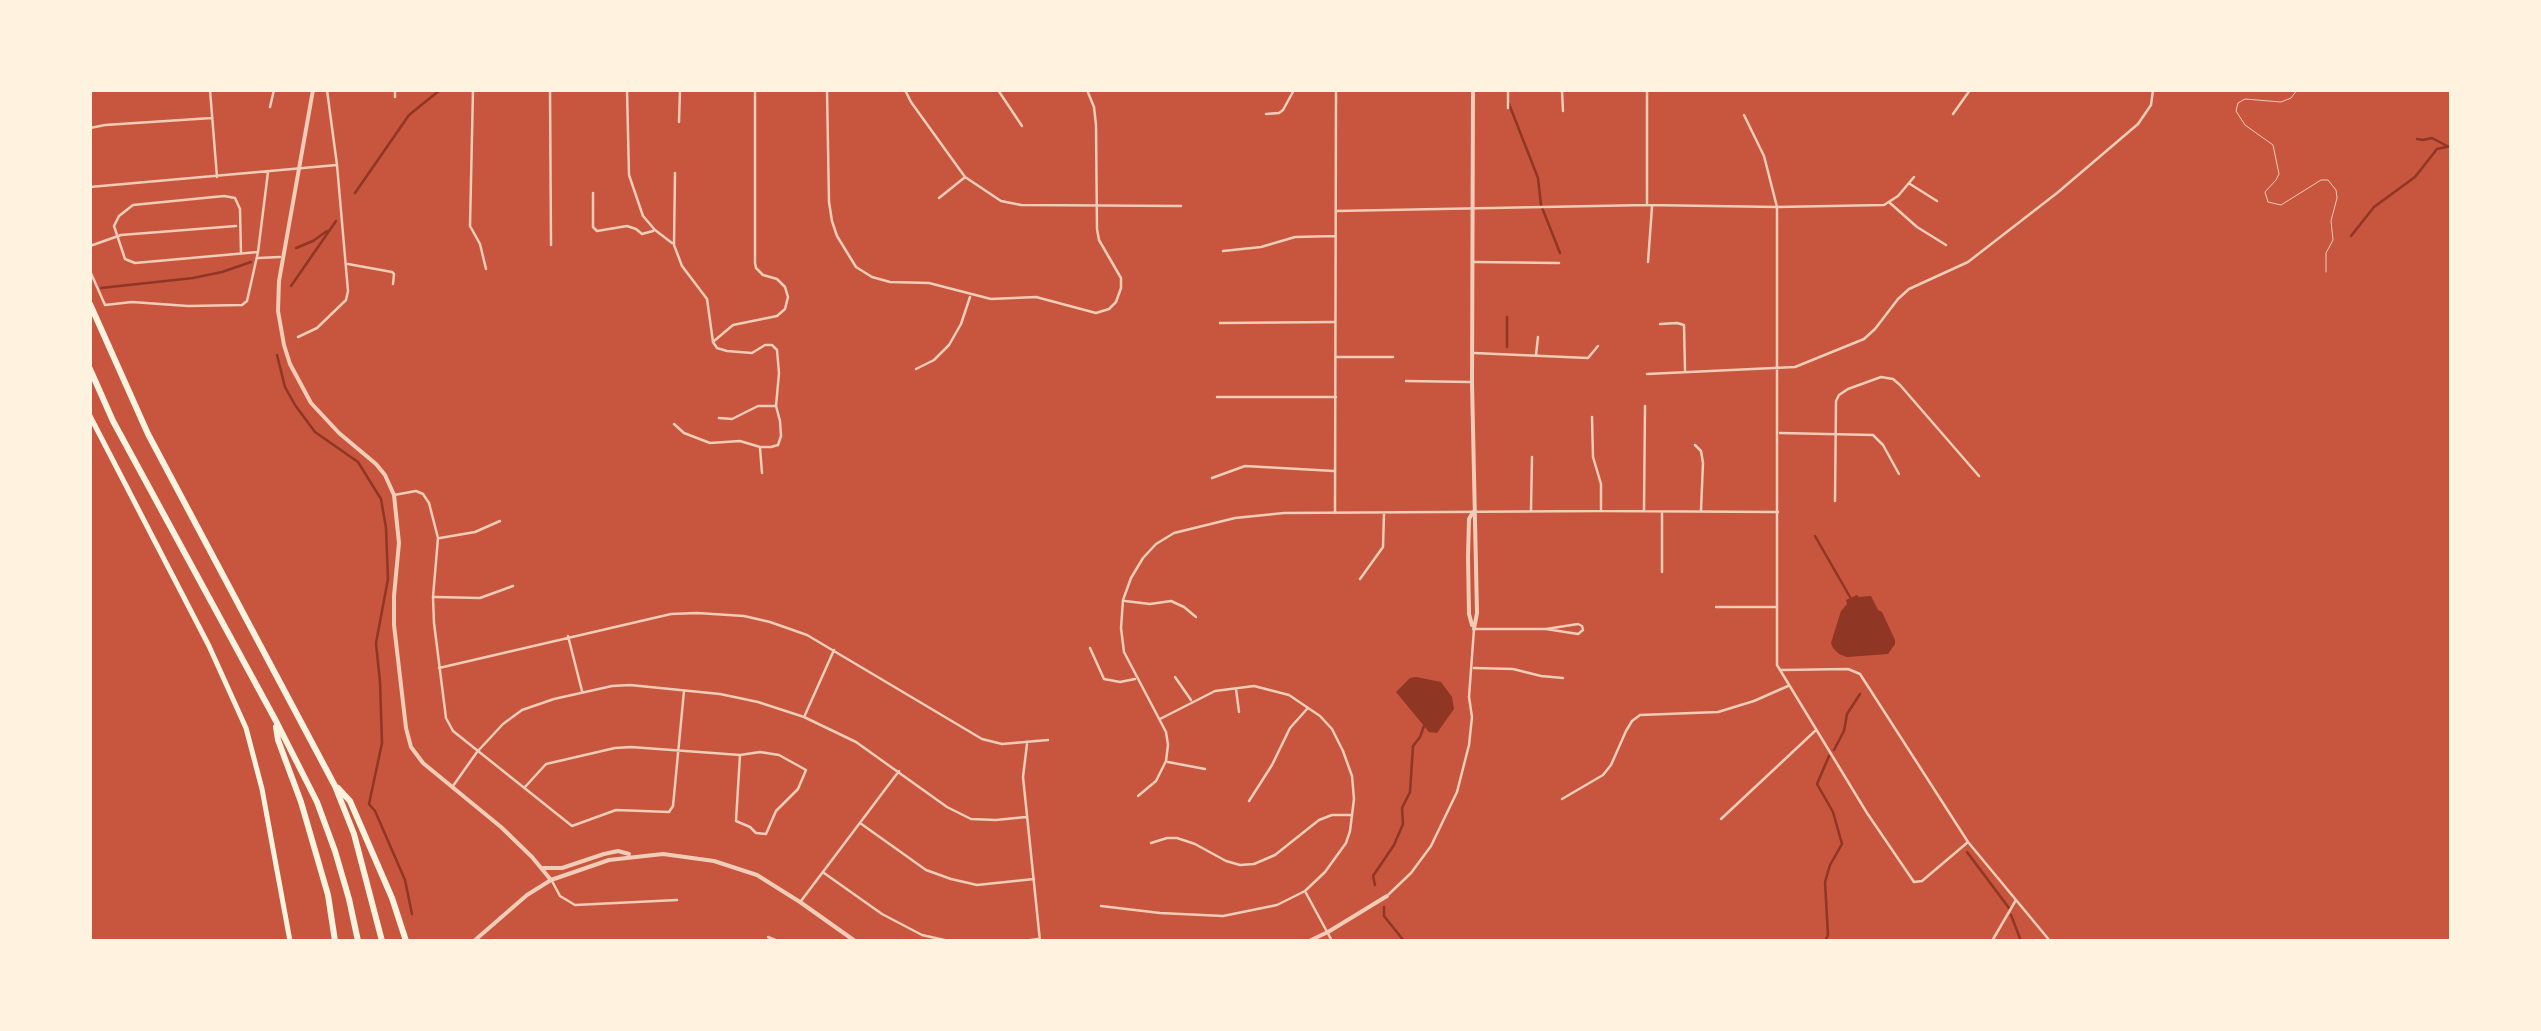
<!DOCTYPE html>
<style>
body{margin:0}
#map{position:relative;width:2541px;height:1031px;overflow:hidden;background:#c8553d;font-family:Commissioner,sans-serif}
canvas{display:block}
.frame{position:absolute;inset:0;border:92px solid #fff3e0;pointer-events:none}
</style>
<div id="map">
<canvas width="2541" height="1031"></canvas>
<div class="frame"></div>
</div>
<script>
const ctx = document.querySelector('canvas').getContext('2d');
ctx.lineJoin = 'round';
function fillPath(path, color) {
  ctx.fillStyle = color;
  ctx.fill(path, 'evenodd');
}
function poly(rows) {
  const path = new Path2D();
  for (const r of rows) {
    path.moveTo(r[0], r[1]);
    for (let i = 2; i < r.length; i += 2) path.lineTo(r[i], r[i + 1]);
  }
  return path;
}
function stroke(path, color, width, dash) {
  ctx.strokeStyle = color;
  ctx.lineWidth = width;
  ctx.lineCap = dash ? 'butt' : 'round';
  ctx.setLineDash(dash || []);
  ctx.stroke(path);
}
fillPath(poly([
 [1857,595,1859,597,1871,596,1878,610,1882,612,1895,640,1895,644,1888,654,1847,657,1839,654,1833,648,1831,643,1841,611,1847,604,1846,600],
 [1416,677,1441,682,1452,697,1454,709,1437,733,1429,732,1396,692,1410,678]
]), '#8f3625');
stroke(poly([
 [1509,104,1538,178,1541,205,1560,253],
 [2417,139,2423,140,2432,138,2447,146],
 [355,193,409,115,440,90],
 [2351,236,2374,207,2415,177,2437,149,2451,146],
 [296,248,313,241,327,231],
 [291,286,336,221],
 [101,288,193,278,222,272,251,262],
 [1507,347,1507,317],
 [277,355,285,387,295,405,315,432,358,462,381,499,386,528,388,579,376,643,380,682,382,743,369,804,375,811,405,880,412,914],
 [1815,536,1850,597],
 [1834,750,1844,731,1847,714,1860,694],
 [1967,852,2009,908],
 [1375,885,1373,876,1394,845,1403,824,1402,808,1410,792,1413,746,1420,737,1424,726],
 [1384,907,1384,916,1404,941],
 [2011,915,2021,941],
 [1825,941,1828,935,1825,882,1830,865,1842,844,1833,812,1817,784,1829,756]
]), '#8f3625', 2.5);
stroke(poly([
 [2297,90,2291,98,2281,102,2245,99,2238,103,2236,111,2245,125,2273,145,2279,174,2276,180,2265,192,2268,202,2281,205,2321,180,2328,180,2336,190,2337,198,2331,221,2333,240,2326,253,2326,272]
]), '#f1ccb7', 1);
stroke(poly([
 [210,90,217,177],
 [473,90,470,226,480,244,486,269],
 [550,90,551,245],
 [627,90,629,175,643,216,655,230,672,243],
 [827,90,829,202,832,221,837,236,856,267,872,277,890,282,929,283,991,299,1036,297,1096,313,1109,309,1116,302,1121,288,1121,278,1099,240,1097,229,1096,125,1094,107,1087,90],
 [905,90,911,102,965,177,1001,201,1021,205,1181,206],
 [998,90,1022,126],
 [1508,90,1508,108],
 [1562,90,1563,111],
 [395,97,395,90],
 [270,107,274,90],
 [1266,114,1279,113,1283,110,1294,90],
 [1953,114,1970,90],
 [1744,115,1764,156,1777,207,1777,665,1867,813,1914,882,1922,881,1968,842],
 [679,122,680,90],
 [90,128,105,125,212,118],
 [1910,184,1937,201],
 [90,187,337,165],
 [593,193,593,227,597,231,627,226,636,229,642,234,653,231],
 [939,198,964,178],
 [1647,203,1647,90],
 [1890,203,1917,227,1946,245],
 [1336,211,1647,205,1777,207,1884,205,1898,196,1914,177],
 [90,246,121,235,236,226],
 [1223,251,1261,247,1295,237,1335,236],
 [241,254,240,209,235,198,224,196,133,205,119,216,114,226,125,259,135,263,258,252],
 [258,258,280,257],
 [1473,262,1559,263],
 [1648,262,1652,207],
 [348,264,392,272,394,274,393,284],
 [90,271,105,305,132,302,188,306,242,305,247,301,258,252,268,172],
 [1220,323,1334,322],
 [1660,324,1677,323,1684,325,1685,370],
 [298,337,317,328,346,300,348,291,337,165,327,90],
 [714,341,733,325,777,316,785,309,788,297,785,287,777,279,763,275,756,268,755,263,755,90],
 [1474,353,1588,358,1598,346],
 [1536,355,1538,337],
 [1337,357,1393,357],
 [916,369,934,360,949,345,961,324,970,297],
 [1647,374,1795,367,1864,339,1875,329,1898,299,1909,289,1968,262,2057,193,2138,124,2151,105,2153,90],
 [1406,381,1470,382],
 [1217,397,1336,397],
 [1592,417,1593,457,1601,484,1601,509],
 [719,418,732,419,758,406,775,406],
 [674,424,684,433,710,443,740,441,760,447,771,447,778,445,781,436,780,421,776,406,779,373,777,350,772,345,765,345,752,353,727,351,717,348,713,342,707,299,682,266,674,245,675,173],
 [1780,433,1873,435,1883,445,1899,474],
 [1695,445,1701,451,1703,463,1701,510],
 [760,448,762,473],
 [1212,478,1245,466,1334,471],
 [394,495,416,491,423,494,429,503,438,538,433,597,434,623,446,718,453,731,572,826,616,810,669,812,673,806,684,691],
 [1835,501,1836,401,1839,395,1848,389,1881,377,1893,379,1900,385,1979,476],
 [1531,510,1532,457],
 [1644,510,1645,406],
 [1335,513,1336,90],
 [1662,513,1662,572],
 [440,538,475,532,500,521],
 [1360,579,1383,547,1384,514],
 [435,597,480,598,513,586],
 [1125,601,1150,604,1171,601,1184,607,1196,617],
 [1716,607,1776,607],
 [568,636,582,691],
 [1090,648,1104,679,1120,682,1135,679],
 [439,668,671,614,697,613,744,616,770,622,807,635,982,739,1002,744,1048,740],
 [1474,668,1513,669,1541,676,1563,678],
 [1781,670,1848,669,1860,674,1968,842,2050,941],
 [1175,677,1191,700],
 [1236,689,1239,712],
 [805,715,834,650],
 [1027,744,1023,777,1040,941],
 [1168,762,1205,769],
 [453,786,477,752,503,724,522,710,554,699,612,686,630,685,720,694,758,702,804,717,856,742,947,807,971,819,996,820,1026,817],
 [525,787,546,764,615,748,631,747,740,755,760,752,779,755,806,770,798,789,776,811,766,834,756,833,750,827,736,821,740,755],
 [1138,796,1156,781,1166,761,1168,745,1166,732,1124,652,1121,628,1123,600,1131,578,1143,558,1156,544,1174,533,1235,518,1284,513,1601,511,1778,512],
 [1562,799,1603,775,1611,765,1626,731,1632,721,1640,715,1718,712,1754,701,1788,686],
 [1249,801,1272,765,1290,728,1307,709],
 [1721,819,1815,731],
 [860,823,926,870,951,879,977,885,1034,879],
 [1151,843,1167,838,1177,838,1195,844,1226,861,1240,865,1254,864,1275,855,1319,820,1332,815,1350,815],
 [824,873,882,914,922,935,949,941],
 [552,881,560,896,575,905,677,900],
 [1306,893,1332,941],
 [1389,894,1411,873,1431,846,1457,792,1469,745,1472,717,1469,697,1474,629,1546,629,1578,624,1582,626,1583,630,1578,634,1546,629],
 [801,901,899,771],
 [1101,906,1160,913,1223,916,1277,905,1305,891,1325,872,1346,843,1350,831,1354,799,1352,776,1343,751,1332,729,1320,716,1289,695,1254,686,1215,691,1160,719],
 [768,937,778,941],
 [1023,941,1038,939],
 [1992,941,2016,900]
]), '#f1ccb7', 2.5);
stroke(poly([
 [313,90,279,281,278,311,284,345,290,364,311,403,339,433,376,464,385,475,394,495,399,543,394,596,394,625,406,728,411,747,423,763,501,827,532,857,551,880],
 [1473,90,1472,382,1477,613,1474,629],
 [1472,625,1469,614,1468,557,1469,519,1473,512],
 [543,868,562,868,604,854,618,851,629,854],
 [474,941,527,895,551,880,609,860,663,854,714,861,757,875,800,902,855,941],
 [1309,941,1328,932,1387,896]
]), '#f1ccb7', 4);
stroke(poly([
 [90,416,209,646,246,728,262,789,290,941]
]), '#fff3e0', 5);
stroke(poly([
 [90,304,148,434,335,786,354,834,382,941],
 [90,369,113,421,276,721,317,802,335,851,349,899,358,941],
 [276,727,278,740,301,802,328,895,335,941],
 [338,788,350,801,392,898,406,941]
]), '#fff3e0', 6);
</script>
